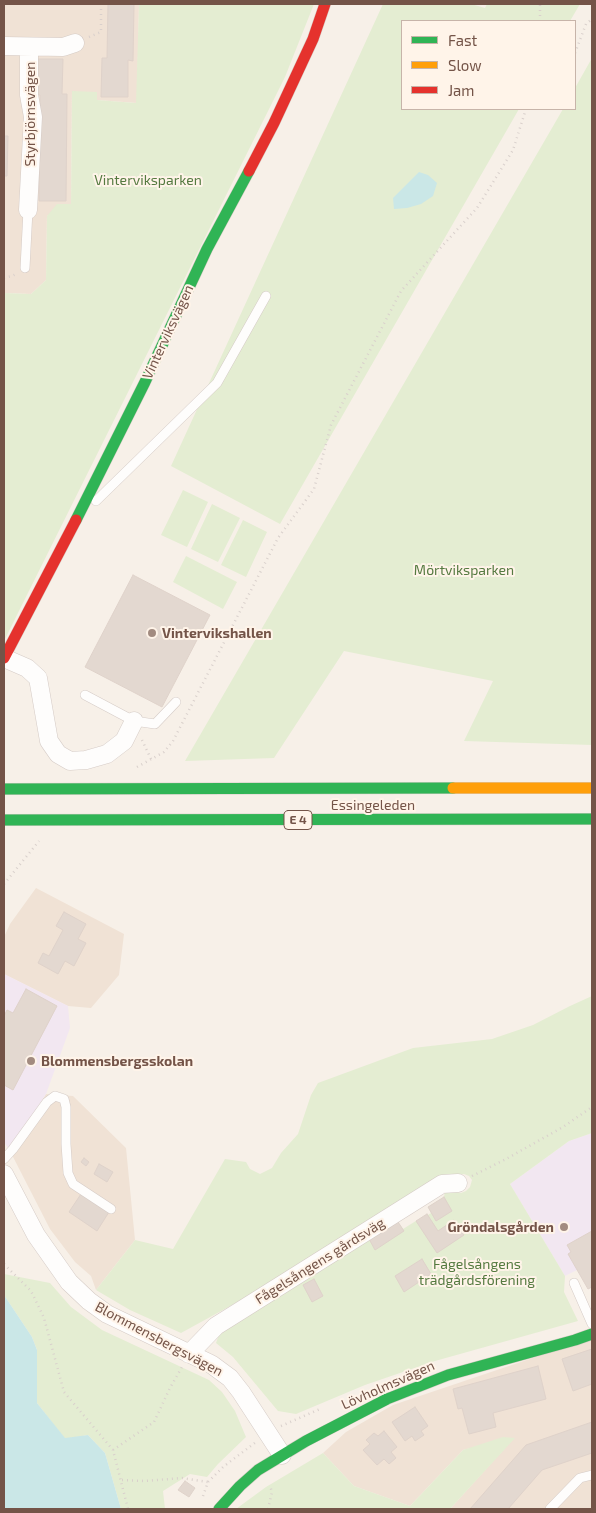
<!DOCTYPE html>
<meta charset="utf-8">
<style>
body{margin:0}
#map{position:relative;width:596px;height:1513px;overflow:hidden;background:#f7f0e8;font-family:"Exo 2",sans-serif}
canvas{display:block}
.frame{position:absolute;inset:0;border:5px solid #745448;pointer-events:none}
.legend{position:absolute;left:401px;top:20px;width:175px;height:90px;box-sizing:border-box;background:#fff4e9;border:1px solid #c7b4a9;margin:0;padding:6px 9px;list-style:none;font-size:15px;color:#745448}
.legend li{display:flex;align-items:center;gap:10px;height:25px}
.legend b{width:25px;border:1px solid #c7b4a9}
</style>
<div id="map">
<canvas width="596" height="1513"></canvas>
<div class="frame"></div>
<ul class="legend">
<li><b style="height:6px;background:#30b455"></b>Fast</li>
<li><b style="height:6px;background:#ff9f0a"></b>Slow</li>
<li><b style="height:6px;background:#e5322d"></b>Jam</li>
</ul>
</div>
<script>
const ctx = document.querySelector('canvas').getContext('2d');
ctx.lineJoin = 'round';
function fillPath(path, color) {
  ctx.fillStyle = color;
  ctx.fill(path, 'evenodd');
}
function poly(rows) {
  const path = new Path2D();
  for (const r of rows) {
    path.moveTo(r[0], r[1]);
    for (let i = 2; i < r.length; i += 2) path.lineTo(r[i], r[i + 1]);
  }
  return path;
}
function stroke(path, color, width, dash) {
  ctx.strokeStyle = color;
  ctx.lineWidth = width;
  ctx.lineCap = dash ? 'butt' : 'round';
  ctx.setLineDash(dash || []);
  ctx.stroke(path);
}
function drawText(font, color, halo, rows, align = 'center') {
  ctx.font = font + ' "Exo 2",sans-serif';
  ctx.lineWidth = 4;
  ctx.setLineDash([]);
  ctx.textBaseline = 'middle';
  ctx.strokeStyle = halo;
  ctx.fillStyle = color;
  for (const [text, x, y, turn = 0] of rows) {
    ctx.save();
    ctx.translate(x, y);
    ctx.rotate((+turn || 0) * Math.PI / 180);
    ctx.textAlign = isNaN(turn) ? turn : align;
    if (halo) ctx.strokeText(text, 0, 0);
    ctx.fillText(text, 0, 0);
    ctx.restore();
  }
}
fillPath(poly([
 [4,4,139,4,137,103,97,100,72,91,71,204,47,216,46,280,31,294,4,293],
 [36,888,124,934,119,975,91,1008,68,1006,4,974,4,937,10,924],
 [46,1094,73,1096,126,1148,135,1240,96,1290,91,1276,75,1262,50,1229,10,1151],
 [592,1338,592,1509,450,1509,514,1438,463,1450,410,1506,354,1486,323,1453,346,1432,393,1405]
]), '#f0e2d5');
fillPath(poly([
 [4,974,68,1006,70,1028,46,1094,10,1151,4,1142],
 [592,1133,592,1287,588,1289,577,1270,565,1276,510,1184,569,1141]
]), '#f2e7f1');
fillPath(poly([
 [139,4,314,4,285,77,4,641,4,293,31,294,46,280,47,216,57,204,71,204,72,91,97,92,97,100,136,103],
 [383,4,471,4,485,8,487,4,580,4,570,21,402,21,402,109,519,109,280,524,171,466],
 [592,58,592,745,464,741,493,681,344,651,274,758,185,761,563,109,575,109,575,88],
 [183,490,208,502,187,547,161,535],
 [212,504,240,518,218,562,191,549],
 [243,520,267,532,246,577,221,565],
 [186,556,237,582,223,609,173,582],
 [592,996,592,1133,569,1141,510,1184,565,1276,564,1292,578,1321,435,1361,365,1385,296,1414,278,1411,233,1357,216,1343,221,1329,396,1219,403,1229,427,1214,428,1215,431,1213,428,1207,444,1197,445,1191,448,1190,461,1193,466,1191,470,1187,472,1180,469,1176,464,1174,449,1176,314,1260,181,1333,130,1310,96,1290,135,1240,173,1249,225,1159,246,1162,250,1169,260,1174,272,1168,281,1153,298,1134,311,1095,318,1083,413,1048,492,1039,533,1025,570,1006],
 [4,1274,50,1283,71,1307,102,1330,209,1380,222,1392,235,1411,246,1437,218,1464,207,1477,190,1474,163,1491,165,1509,121,1509,105,1453,88,1435,65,1439,37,1403,37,1350,32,1337,4,1295],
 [503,1437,515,1438,450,1509,236,1509,266,1487,323,1453,354,1486,410,1506,463,1450]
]), '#e4edd2');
fillPath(poly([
 [419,172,428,175,437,183,433,196,421,204,407,208,394,209,393,198],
 [4,1295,32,1337,37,1350,37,1403,65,1438,88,1435,105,1453,121,1509,4,1509]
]), '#cae7e7');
const building = poly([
 [108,4,134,4,133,61,128,60,128,97,101,97,102,58,107,58,108,4],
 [36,59,63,59,62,94,67,94,66,201,39,201,40,95,36,95,36,59],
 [4,136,8,136,7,176,4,176,4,136],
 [133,575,210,615,162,707,85,667,133,575],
 [64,912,86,924,78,939,86,943,74,966,65,961,58,974,38,963,43,953,49,956,63,930,56,926,64,912],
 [26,989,57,1006,13,1090,4,1085,4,1016,7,1010,13,1013,26,989],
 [84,1158,89,1162,86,1166,81,1162,84,1158],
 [99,1164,113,1172,107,1182,94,1174,99,1164],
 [81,1194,109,1212,97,1231,69,1212,81,1194],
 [444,1197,452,1211,436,1221,428,1207,444,1197],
 [427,1214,438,1231,454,1220,464,1235,437,1253,416,1221,427,1214],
 [396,1219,404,1231,375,1250,368,1237,396,1219],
 [592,1231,592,1287,588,1289,568,1254,571,1252,567,1245,592,1231],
 [422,1259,431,1274,404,1292,395,1276,422,1259],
 [314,1279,323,1296,312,1302,303,1285,314,1279],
 [592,1349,592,1384,573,1391,562,1359,592,1349],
 [538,1366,546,1399,493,1413,496,1427,469,1434,462,1408,458,1409,453,1389,538,1366],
 [415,1407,428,1426,421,1431,424,1435,415,1441,412,1436,405,1441,392,1422,415,1407],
 [592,1422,592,1453,542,1470,508,1509,470,1509,526,1445,592,1422],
 [384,1431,397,1447,391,1452,396,1458,389,1464,384,1459,377,1465,363,1450,370,1444,366,1440,374,1433,378,1436,384,1431],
 [185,1481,195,1488,189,1497,178,1490,185,1481]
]);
fillPath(building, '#e3d8d0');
stroke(building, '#dfd2ca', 1);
const lane = poly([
 [25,268,28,210],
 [96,501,217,383,266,296],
 [85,695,134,721,155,724,176,702],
 [4,1159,13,1149,47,1102,55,1096,64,1099,66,1107,66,1144,68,1173,73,1184,111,1209],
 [574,1283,592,1324],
 [550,1509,580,1478,592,1475]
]);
const street = poly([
 [4,46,63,47,75,43],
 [28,210,33,117,29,95,29,47],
 [4,658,27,668,38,678,49,741,58,754,70,761,86,760,107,754,124,741,134,721],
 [4,1174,36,1235,69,1282,89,1301,107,1314,211,1364,230,1378,241,1392,282,1455],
 [189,1354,216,1326,442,1184,458,1183]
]);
const fast = poly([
 [76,520,145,382,207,249,249,171],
 [219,1509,240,1486,258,1470,306,1441,387,1399,448,1375,575,1340,592,1334]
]);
const jam = poly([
 [249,171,274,123,313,39,325,4],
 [4,658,76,520]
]);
stroke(lane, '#d5cbc6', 10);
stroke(street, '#d5cbc6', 19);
stroke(fast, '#d6cbc4', 12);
stroke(jam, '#d6cbc4', 12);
stroke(poly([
 [540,21,540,4],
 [89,37,101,32,101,4],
 [575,53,586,24,592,19],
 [4,278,12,276,16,274],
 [142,740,151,759],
 [137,767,164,752,173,741,278,538,314,489,331,425,401,291,477,208,513,150,526,109],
 [4,884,39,841],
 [472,1176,506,1159,563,1127,592,1107],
 [4,1264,31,1291,44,1318,64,1392,113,1450,128,1509],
 [281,1426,320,1409],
 [113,1450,154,1422,170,1388,182,1367],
 [122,1480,145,1481,182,1478,208,1482],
 [203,1496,208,1482,223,1467,256,1442],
 [268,1509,272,1492,270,1486]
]), '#d9d0cc', 2.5, [1, 4]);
stroke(lane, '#fefdfc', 9);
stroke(street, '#fefdfc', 18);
stroke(fast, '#30b455', 11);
stroke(jam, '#e5322d', 11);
const fastBridge = poly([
 [4,789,453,788],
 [4,820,592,819]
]);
const slowBridge = poly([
 [453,788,592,788]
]);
stroke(fastBridge, '#d8cdc8', 12, []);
stroke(slowBridge, '#d8cdc8', 12, []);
stroke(fastBridge, '#30b455', 11);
stroke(slowBridge, '#ff9f0a', 11);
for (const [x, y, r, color] of [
 [152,633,5,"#a28b80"],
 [31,1061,5,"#a28b80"],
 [564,1227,5,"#a28b80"]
]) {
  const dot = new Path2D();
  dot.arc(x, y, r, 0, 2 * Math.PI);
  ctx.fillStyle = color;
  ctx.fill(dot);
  stroke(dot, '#fff4e9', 2);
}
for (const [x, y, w] of [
 [298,820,28]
]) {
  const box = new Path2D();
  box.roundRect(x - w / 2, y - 9.5, w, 19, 4);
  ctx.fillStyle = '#fff4e9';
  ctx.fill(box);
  stroke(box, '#745448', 1);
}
drawText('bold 12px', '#745448', null, [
 ["E 4",298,820]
]);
drawText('14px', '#745448', '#fff4e9', [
 ["Styrbjörnsvägen",30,114,-90],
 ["Vinterviksvägen",168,332,-65],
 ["Essingeleden",373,805],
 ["Fågelsångens gårdsväg",320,1261,-32],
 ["Blommensbergsvägen",159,1339,28],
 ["Lövholmsvägen",388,1385,-24]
]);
drawText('14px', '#557a40', '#fff4e9', [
 ["Vinterviksparken",148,180],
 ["Mörtviksparken",464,570],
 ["Fågelsångens",477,1264],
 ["trädgårdsförening",477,1280]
]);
drawText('bold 14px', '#745448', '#fff4e9', [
 ["Vintervikshallen",162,633],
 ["Blommensbergsskolan",41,1061],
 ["Gröndalsgården",554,1227,"right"]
], 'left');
</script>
